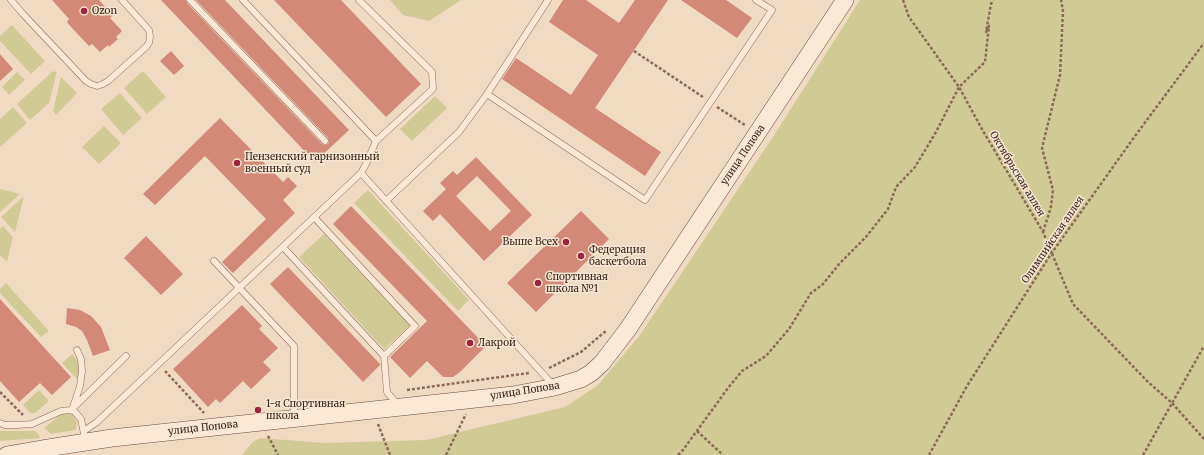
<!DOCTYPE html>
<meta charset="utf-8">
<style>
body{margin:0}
canvas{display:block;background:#f1dac2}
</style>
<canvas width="1204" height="455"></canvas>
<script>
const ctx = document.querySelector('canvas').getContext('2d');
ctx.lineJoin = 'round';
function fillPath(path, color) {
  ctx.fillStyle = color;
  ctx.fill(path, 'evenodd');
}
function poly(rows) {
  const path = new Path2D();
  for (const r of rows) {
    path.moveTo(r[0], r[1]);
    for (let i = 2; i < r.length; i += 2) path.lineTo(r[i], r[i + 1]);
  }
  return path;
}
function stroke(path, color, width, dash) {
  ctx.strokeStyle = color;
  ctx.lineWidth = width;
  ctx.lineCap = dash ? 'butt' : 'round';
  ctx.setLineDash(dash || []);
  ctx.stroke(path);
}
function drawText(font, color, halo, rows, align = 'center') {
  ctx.font = font + ' Merriweather,serif';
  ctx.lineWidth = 3;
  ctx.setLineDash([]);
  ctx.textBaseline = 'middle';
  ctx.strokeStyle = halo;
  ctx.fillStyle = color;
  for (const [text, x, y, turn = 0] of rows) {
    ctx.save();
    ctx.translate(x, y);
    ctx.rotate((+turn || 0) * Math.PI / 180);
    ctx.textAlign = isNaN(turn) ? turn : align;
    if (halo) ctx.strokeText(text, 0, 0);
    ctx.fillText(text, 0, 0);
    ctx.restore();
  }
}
fillPath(poly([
 [390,0,461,0,429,21,403,15],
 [860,0,1204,0,1204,455,242,455,250,445,254,441,261,438,324,443,426,440,565,407,598,385,640,335,773,137],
 [12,25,45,61,31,74,0,41,0,36],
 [53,71,54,72,57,71,49,103,30,120,17,104],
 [143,71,166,97,147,114,124,88],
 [17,72,25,80,9,95,2,87],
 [61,77,77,93,56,115,53,111],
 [120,93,142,118,123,135,101,109],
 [435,96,447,108,412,141,400,129],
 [13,107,27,123,0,147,0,119],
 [104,126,121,143,99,164,82,147],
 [0,189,20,194,0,212],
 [368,190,469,300,458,311,354,203],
 [24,196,15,232,1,217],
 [3,226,13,237,7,262,0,255,0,229],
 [324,234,410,326,384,349,299,257],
 [6,283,49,331,41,337,0,293,0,289],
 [72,354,79,363,80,375,77,379,62,363],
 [39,390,49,401,35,413,30,413,23,405],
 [64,413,69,413,73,415,77,422,76,430,51,434,44,428,60,415],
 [0,431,35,431,39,435,40,438,0,441]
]), '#d0cb95');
fillPath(poly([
 [52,0,99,0,113,15,110,18,122,31,116,37,118,39,109,47,108,45,100,52,92,44,89,46,72,28,67,22,69,19],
 [161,0,186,0,187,3,322,144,324,145,328,144,329,142,328,138,196,0,225,0,349,130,315,162],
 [274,0,341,0,421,84,386,117],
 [563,0,586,0,619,23,635,0,668,0,595,108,661,152,645,176,502,79,516,58,571,95,598,55,549,22],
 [681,0,726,0,752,18,737,38],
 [171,51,184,66,174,75,160,61],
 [0,54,13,69,0,81],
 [220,118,283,182,288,177,297,186,283,200,295,213,233,273,222,262,266,219,205,156,155,205,143,194],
 [476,157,532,215,484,261,440,214,433,221,423,211,446,189,440,183,453,171,457,175],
 [477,176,511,211,490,231,456,196],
 [351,206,486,346,460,372,453,377,443,377,427,361,410,378,390,357,427,321,333,224],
 [581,211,609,239,536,312,507,283],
 [146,236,183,274,161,295,124,258],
 [288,267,380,364,380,365,363,382,270,284],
 [0,299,71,377,52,395,40,383,19,402,0,381],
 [242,305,262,326,259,329,278,348,263,362,271,370,251,389,243,381,220,403,216,399,208,407,173,369],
 [67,308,80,310,91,316,101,327,110,350,93,356,87,340,82,331,76,327,66,324]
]), '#d28975');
const lane = poly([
 [11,0,23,14,86,81,91,84,97,86,103,84,108,81,146,47,149,43,150,37,149,30,122,0],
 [190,0,325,141],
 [243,0,376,141],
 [487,94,645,200,772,10,756,0],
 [361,173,553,385],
 [386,201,459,132,487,94,548,0],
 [314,217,415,326,384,356,387,392,398,405],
 [283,247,384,356],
 [214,261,294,346,294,418],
 [73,407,80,386,82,371,81,359,77,350],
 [71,410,126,356],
 [0,423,5,425,17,425,32,424,61,411,71,410,75,412,81,419,84,434],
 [84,431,97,422,361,173,366,164,376,141,433,89,432,72,359,0]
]);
const secondary = poly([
 [7,455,47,448,112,438,513,395,555,387,581,379,591,373,602,363,628,329,845,0]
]);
stroke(lane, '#8c6958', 7);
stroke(secondary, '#6e4a3b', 18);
stroke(poly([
 [903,0,909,17,959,87,983,131,1043,232,1073,304,1148,382,1172,403,1204,439],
 [634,51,703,97],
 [717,107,745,125],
 [1043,232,1051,207,1053,190,1042,148,1060,75,1063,11,1061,0],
 [549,368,581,352,607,330],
 [165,371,204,413],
 [407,390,529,373],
 [0,392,23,415],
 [378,424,390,455],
 [697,431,723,455],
 [268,436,278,455],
 [446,455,466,414],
 [678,455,683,450,728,388,742,371,766,356,789,329,811,293,823,284,840,263,866,237,888,209,896,187,915,167,936,132,959,87,985,62,989,26,986,32,991,4,993,0],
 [929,455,967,386,1051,254,1135,136,1204,43],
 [1143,455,1204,346]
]), '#8c6958', 2.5, [3, 2]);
stroke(lane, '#fbe9d6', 6);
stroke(secondary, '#fbe9d6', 17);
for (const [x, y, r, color] of [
 [84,11,4,"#a0233d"],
 [237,163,4,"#a0233d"],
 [566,242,4,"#a0233d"],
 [581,256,4,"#a0233d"],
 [538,283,4,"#a0233d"],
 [470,343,4,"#a0233d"],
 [258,410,4,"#a0233d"]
]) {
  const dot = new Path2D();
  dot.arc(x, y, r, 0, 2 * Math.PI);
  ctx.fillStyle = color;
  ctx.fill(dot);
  stroke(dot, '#f8e6d2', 1.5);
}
drawText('10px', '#3b261d', '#f8e6d2', [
 ["Ozon",92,11],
 ["Пензенский гарнизонный",245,157],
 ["военный суд",245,169],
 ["Выше Всех",558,242,"right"],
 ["Федерация",589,250],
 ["баскетбола",589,262],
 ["Спортивная",546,277],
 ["школа №1",546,289],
 ["Лакрой",478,343],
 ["1-я Спортивная",266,404],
 ["школа",266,416]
], 'left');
drawText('10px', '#3b261d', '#f8e6d2', [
 ["улица Попова",743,155,-56],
 ["Октябрьская аллея",1017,174,59],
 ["Олимпийская аллея",1053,240,-56],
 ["улица Попова",525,391,-9],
 ["улица Попова",203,428,-6]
]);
</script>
